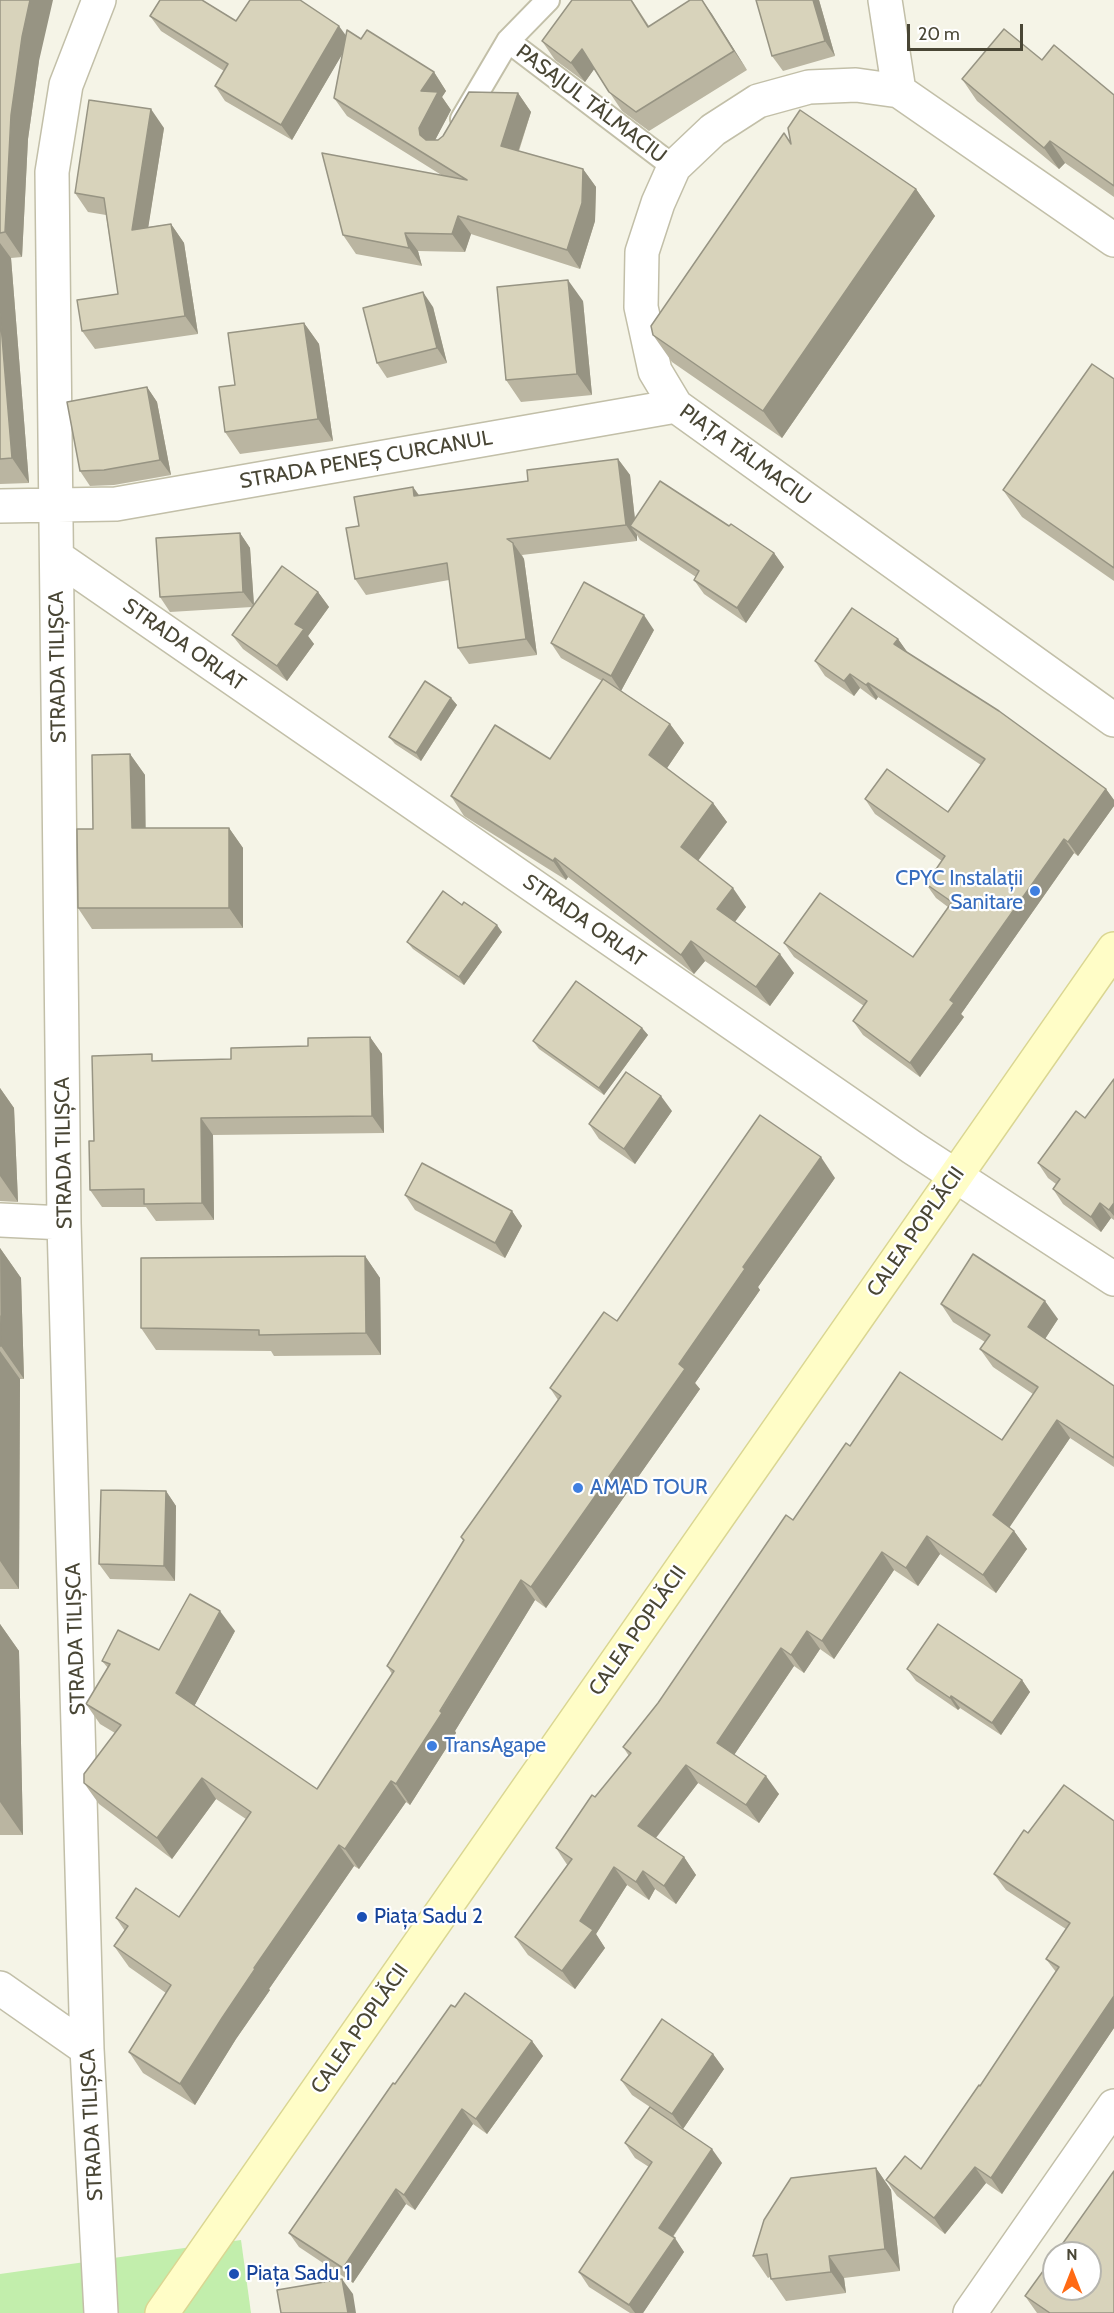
<!DOCTYPE html>
<meta charset="utf-8">
<style>
body{margin:0}
#map{position:relative;width:1114px;height:2313px;overflow:hidden;background:#f5f4e7;font-family:Cabin,sans-serif}
canvas{display:block}
.north{position:absolute;left:1042px;top:2241px;width:60px;height:60px;box-sizing:border-box;background:#fff;border:2px solid #b6b5ae;border-radius:50%;rotate:0deg;font-size:16px;font-weight:700;line-height:24px;text-align:center;color:#494635}
.north::after{content:'';display:block;margin:auto;width:21px;height:27px;background:#ff6a14;clip-path:polygon(50% 0,100% 100%,50% 72%,0 100%)}
.scale{position:absolute;left:907px;top:24px;width:116px;height:27px;box-sizing:border-box;border:3px solid #494635;border-top:0;padding-left:8px;font-size:18px;line-height:21px;white-space:nowrap;color:#494635;-webkit-text-stroke:4px #fff;paint-order:stroke}
</style>
<div id="map">
<canvas width="1114" height="2313"></canvas>
<div class="north">N</div>
<div class="scale">20 m</div>
</div>
<script>
const ctx = document.querySelector('canvas').getContext('2d');
ctx.lineJoin = 'round';
function fillPath(path, color) {
  ctx.fillStyle = color;
  ctx.fill(path, 'evenodd');
}
function poly(rows) {
  const path = new Path2D();
  for (const r of rows) {
    path.moveTo(r[0], r[1]);
    for (let i = 2; i < r.length; i += 2) path.lineTo(r[i], r[i + 1]);
  }
  return path;
}
function stroke(path, color, width, dash) {
  ctx.strokeStyle = color;
  ctx.lineWidth = width;
  ctx.lineCap = dash ? 'butt' : 'round';
  ctx.setLineDash(dash || []);
  ctx.stroke(path);
}
function drawText(font, color, halo, rows, align = 'center') {
  ctx.font = font + ' Cabin,sans-serif';
  ctx.lineWidth = 4.5;
  ctx.setLineDash([]);
  ctx.textBaseline = 'middle';
  ctx.strokeStyle = halo;
  ctx.fillStyle = color;
  for (const [text, x, y, turn = 0] of rows) {
    ctx.save();
    ctx.translate(x, y);
    ctx.rotate((+turn || 0) * Math.PI / 180);
    ctx.textAlign = isNaN(turn) ? turn : align;
    if (halo) ctx.strokeText(text, 0, 0);
    ctx.fillText(text, 0, 0);
    ctx.restore();
  }
}
fillPath(poly([
 [241,2240,251,2313,0,2313,0,2274]
]), '#c2eeac');
const lane = poly([
 [508,41,548,0],
 [462,119,508,41,674,167]
]);
const street = poly([
 [99,0,66,85,52,172,64,1223,87,2049,101,2313],
 [885,0,899,91],
 [1114,240,899,91,856,85,809,87,758,101,713,130,674,167,658,203,642,252,641,307,655,371,676,406,1114,720],
 [0,506,116,504,676,406],
 [57,557,913,1148,1114,1279],
 [0,1220,64,1223],
 [0,1988,87,2049],
 [970,2313,1114,2106]
]);
const secondary = poly([
 [162,2313,1114,949]
]);
stroke(lane, '#c2bfa8', 26);
stroke(street, '#c2bfa8', 36);
stroke(secondary, '#dad692', 36);
stroke(lane, '#fff', 22);
stroke(street, '#fff', 33);
stroke(secondary, '#fffdc7', 33);
fillPath(poly([
 [0,0,39,61,28,139,22,257,11,258,29,483,0,484],
 [632,0,649,26,702,0,747,70,649,131,622,111,594,69,585,82,555,60,542,41],
 [756,0,819,0,835,56,783,71,772,56],
 [150,16,236,21,346,36,361,39,434,72,446,91,442,97,451,110,435,140,438,140,518,93,531,112,519,151,583,169,596,187,595,221,580,269,471,234,465,252,418,251,422,266,356,254,343,235,443,176,347,116,334,98,342,54,292,140,225,101,215,86,224,71,161,31],
 [1042,60,1114,95,1114,197,1065,163,1059,169,977,101,962,79],
 [164,128,148,227,171,224,184,243,198,334,95,349,82,331,118,294,106,215,88,212,75,193],
 [790,142,916,189,935,216,782,438,672,362,653,335],
 [583,301,592,395,521,402,506,380],
 [433,307,447,363,387,378,377,363],
 [304,323,319,344,333,441,240,454,225,432,235,385],
 [1114,379,1114,581,1022,517,1003,490],
 [147,387,157,402,171,475,114,485,90,486,80,471],
 [618,459,630,475,635,519,729,526,774,553,784,567,746,623,704,594,694,580,696,577,640,540,637,535,637,541,522,555,524,559,537,655,469,664,458,648,449,580,366,595,355,579,413,487,419,495,528,481],
 [240,533,250,548,254,605,318,592,329,607,308,636,314,644,287,681,243,649,232,635,252,607,170,612,160,597],
 [654,630,621,691,670,724,684,743,667,768,713,803,727,822,698,861,746,907,735,922,794,973,770,1006,705,961,694,974,568,877,566,880,464,816,451,796,550,759,602,681,561,658,551,643],
 [898,639,907,652,1106,789,1114,800,1114,806,1078,856,1074,853,961,1014,964,1017,920,1077,863,1035,853,1021,864,1006,794,957,784,943,913,957,948,907,936,898,926,884,942,861,875,814,865,799,948,812,981,765,878,697,876,700,860,688,854,696,825,676,815,661],
 [451,698,457,705,421,761,395,744,389,737],
 [130,754,145,775,145,828,229,828,243,848,243,928,92,929,78,908,93,829],
 [462,905,502,932,464,985,413,949,407,942],
 [642,1028,648,1035,604,1095,539,1049,533,1041],
 [370,1037,382,1054,384,1133,213,1135,214,1220,156,1221,146,1207,102,1207,90,1190,94,1141,157,1060,231,1059,308,1046],
 [1114,1079,1114,1220,1111,1218,1101,1232,1063,1204,1053,1189,1056,1184,1048,1178,1038,1163,1085,1118],
 [0,1088,14,1108,18,1202,0,1201],
 [672,1111,635,1164,599,1139,589,1124],
 [835,1178,758,1287,760,1290,695,1383,700,1389,546,1608,535,1600,455,1731,456,1733,410,1805,406,1802,359,1869,354,1866,269,1989,270,1990,236,2039,195,2105,143,2073,129,2052,166,1993,129,1967,114,1946,125,1931,116,1918,179,1917,246,1819,216,1799,172,1859,99,1804,84,1783,115,1733,100,1724,86,1704,108,1668,102,1661,159,1650,235,1631,194,1706,317,1789,392,1674,387,1666,464,1542,461,1537,558,1400,550,1388,617,1321],
 [405,1195,512,1211,522,1226,505,1258,415,1210],
 [0,1248,21,1278,24,1379,20,1379,19,1589,0,1589],
 [365,1256,380,1278,381,1355,274,1356,271,1351,156,1350,141,1328],
 [941,1304,1058,1319,1045,1339,1114,1386,1114,1467,1070,1438,1009,1527,1014,1531,1027,1549,996,1593,940,1554,918,1586,894,1570,834,1659,820,1649,804,1673,794,1666,734,1755,779,1794,759,1823,698,1783,656,1838,684,1857,696,1875,676,1904,655,1889,649,1900,627,1885,596,1934,605,1948,575,1989,528,1955,515,1937,568,1866,556,1848,629,1756,623,1747,658,1703,793,1520,850,1446,1002,1440,1033,1394,993,1367,980,1349,985,1342,953,1322],
 [166,1491,176,1506,175,1581,110,1579,99,1564],
 [0,1624,19,1651,23,1835,0,1835],
 [907,1669,1022,1680,1030,1692,1001,1735,960,1708,958,1710,916,1681],
 [1114,1821,1114,2028,1002,2194,986,2183,945,2234,897,2196,886,2180,921,2169,980,2086,1056,1972,1046,1959,1066,1929,1006,1890,994,1874,1028,1833],
 [455,2007,532,2041,543,2056,487,2134,473,2124,415,2210,406,2204,353,2283,299,2247,289,2233,395,2084],
 [713,2054,724,2069,683,2129,722,2163,673,2237,684,2252,643,2313,630,2313,589,2287,579,2272,649,2167,635,2158,625,2143,650,2107,632,2095,621,2080],
 [876,2168,891,2190,900,2271,844,2278,846,2293,786,2301,771,2279,770,2277,768,2278,753,2256],
 [1025,2296,1114,2313,1037,2313]
]), '#bab5a1');
fillPath(poly([
 [30,0,53,0,39,61,28,139,22,257,5,232,11,115,22,37],
 [702,0,712,14,747,70,734,51],
 [813,0,819,0,835,56,825,41],
 [339,26,350,41,292,140,281,125],
 [582,49,595,68,585,82,571,63],
 [434,72,446,91,442,97,451,110,432,146,420,135,419,128,421,91],
 [518,93,531,112,514,164,501,146],
 [151,109,164,128,145,248,132,230],
 [1050,141,1065,163,1059,169,1044,148],
 [583,169,596,187,595,221,580,269,567,250],
 [916,189,935,216,782,438,763,411],
 [458,216,471,234,465,252,452,234],
 [171,224,184,243,198,334,185,316],
 [405,233,418,251,422,266,409,248],
 [0,243,11,258,29,483,12,458,0,313],
 [568,280,583,301,592,395,577,374],
 [423,292,433,307,447,363,437,348],
 [304,323,319,344,333,441,318,419],
 [147,387,157,402,171,475,160,460],
 [618,459,630,475,636,529,630,526,637,535,637,541,626,525],
 [413,487,424,503,414,496],
 [240,533,250,548,254,606,243,592],
 [513,543,524,559,537,655,526,639],
 [774,553,784,567,746,623,737,608],
 [318,592,329,607,308,636,314,644,287,681,277,666,295,624],
 [644,615,654,630,621,691,611,676],
 [898,639,908,653,894,644],
 [850,674,860,688,854,696,844,681],
 [868,683,878,697,876,700,866,685],
 [451,698,457,705,421,761,416,753],
 [670,724,684,743,663,774,649,755],
 [130,754,145,775,146,849,132,828],
 [1106,789,1114,800,1114,806,1078,856,1068,842],
 [713,803,727,822,694,866,681,847],
 [229,828,243,848,243,928,229,908],
 [1064,839,1074,853,961,1014,964,1017,920,1077,910,1063,950,1000],
 [555,858,568,877,566,880,553,861],
 [733,888,746,907,730,928,717,909],
 [497,925,502,932,464,985,459,977],
 [691,941,705,961,694,974,681,955],
 [780,954,794,973,770,1006,756,987],
 [642,1028,648,1035,604,1095,599,1088],
 [370,1037,382,1054,384,1133,372,1116],
 [0,1088,14,1108,18,1202,0,1176],
 [661,1096,672,1111,635,1164,624,1149],
 [201,1118,213,1135,214,1220,202,1203],
 [821,1157,835,1178,758,1287,760,1290,695,1383,700,1389,546,1608,531,1587,743,1267],
 [1100,1203,1111,1218,1101,1232,1091,1217],
 [1114,1203,1114,1216,1109,1210],
 [512,1211,522,1226,505,1258,495,1243],
 [0,1248,21,1278,24,1379,1,1346],
 [365,1256,380,1278,381,1355,366,1333],
 [1045,1301,1058,1319,1041,1345,1028,1327],
 [0,1351,20,1379,19,1589,0,1561],
 [1057,1420,1070,1438,1005,1534,993,1515],
 [166,1491,176,1506,175,1581,164,1566],
 [1014,1531,1027,1549,996,1593,983,1575],
 [927,1536,940,1554,918,1586,906,1568],
 [882,1552,894,1570,834,1659,822,1641],
 [521,1580,535,1600,455,1731,456,1733,410,1805,396,1784],
 [220,1611,235,1631,190,1714,176,1693],
 [0,1624,19,1651,23,1835,0,1802],
 [807,1631,820,1649,804,1673,791,1655],
 [781,1648,794,1666,730,1761,717,1743],
 [1022,1680,1030,1692,1001,1735,992,1723],
 [951,1696,960,1708,958,1710,950,1698],
 [686,1765,698,1783,651,1844,638,1826],
 [766,1776,779,1794,759,1823,746,1805],
 [202,1778,216,1799,172,1859,157,1838],
 [391,1781,406,1802,359,1869,345,1849],
 [339,1845,354,1866,269,1989,270,1990,236,2039,195,2105,180,2084,254,1968],
 [684,1857,696,1875,676,1904,664,1886],
 [614,1867,627,1885,596,1934,605,1948,575,1989,562,1971,580,1921],
 [643,1871,655,1889,649,1900,636,1882],
 [1114,1996,1114,2028,1002,2194,991,2178],
 [532,2041,543,2056,487,2134,476,2119],
 [713,2054,724,2069,683,2129,672,2114],
 [462,2109,473,2124,415,2210,404,2195],
 [712,2149,722,2163,669,2242,659,2228],
 [975,2167,986,2183,945,2234,934,2218],
 [876,2168,891,2190,900,2271,885,2249],
 [396,2189,406,2204,353,2283,343,2268],
 [675,2238,684,2252,643,2313,635,2313,629,2305],
 [829,2256,844,2278,846,2293,831,2272],
 [342,2279,353,2294,356,2313,348,2313]
]), '#979483');
const building = poly([
 [0,0,30,0,22,37,11,115,5,232,0,233,0,0],
 [160,0,202,0,236,21,250,0,300,0,339,26,281,125,215,86,228,64,150,16,160,0],
 [572,0,631,0,648,27,690,0,702,0,734,51,636,112,609,92,582,49,571,63,542,41,572,0],
 [756,0,813,0,825,41,772,56,756,0],
 [1004,29,1042,60,1054,45,1114,95,1114,186,1050,141,1044,148,962,79,1004,29],
 [347,30,361,39,367,30,434,72,421,91,438,92,419,128,420,135,426,140,438,140,443,136,469,92,518,93,501,146,583,169,582,203,567,250,458,216,452,234,405,233,409,248,343,235,322,153,467,180,334,98,347,30],
 [89,100,151,109,132,230,171,224,185,316,82,331,77,300,118,294,104,198,75,193,89,100],
 [800,110,916,189,763,411,653,335,651,326,784,133,791,144,788,128,800,110],
 [568,280,577,374,506,380,497,287,568,280],
 [423,292,437,348,377,363,363,308,423,292],
 [0,313,12,458,0,459,0,313],
 [304,323,318,419,225,432,219,387,235,385,228,333,304,323],
 [1092,364,1114,379,1114,568,1003,490,1092,364],
 [147,387,160,460,104,470,80,471,67,402,147,387],
 [618,459,626,525,507,539,513,543,526,639,458,648,447,563,355,579,346,528,359,526,354,497,413,487,414,496,528,481,527,470,618,459],
 [660,481,729,526,731,524,774,553,737,608,694,580,699,571,630,526,660,481],
 [240,533,243,592,160,597,156,538,240,533],
 [282,566,318,592,295,624,304,629,277,666,232,635,282,566],
 [584,582,644,615,611,676,551,643,584,582],
 [852,608,898,639,894,644,999,711,1106,789,1068,842,1064,839,950,1000,954,1003,910,1063,853,1021,867,1001,784,943,820,893,913,957,952,902,926,884,945,856,865,799,887,769,948,812,985,759,868,683,866,685,850,674,844,681,815,661,852,608],
 [603,679,670,724,649,755,713,803,681,847,733,888,717,909,780,954,756,987,691,941,681,955,555,858,553,861,451,796,495,725,550,759,603,679],
 [425,681,451,698,416,753,389,737,425,681],
 [130,754,132,828,229,828,229,908,78,908,77,829,93,829,92,755,130,754],
 [443,891,462,905,464,902,497,925,459,977,407,942,443,891],
 [576,981,642,1028,599,1088,533,1041,576,981],
 [370,1037,372,1116,201,1118,202,1203,144,1204,144,1189,90,1190,89,1141,94,1141,92,1056,152,1054,152,1061,231,1059,231,1048,308,1046,308,1038,370,1037],
 [626,1072,661,1096,624,1149,589,1124,626,1072],
 [1114,1079,1114,1203,1109,1210,1100,1203,1091,1217,1053,1189,1060,1179,1038,1163,1076,1111,1085,1118,1114,1079],
 [760,1115,821,1157,743,1267,745,1269,679,1364,685,1369,531,1587,521,1580,440,1711,442,1713,396,1784,391,1781,345,1849,339,1845,254,1968,255,1969,222,2018,180,2084,129,2052,171,1985,114,1946,128,1926,116,1918,136,1888,179,1917,251,1812,202,1778,157,1838,84,1783,84,1774,121,1725,86,1704,110,1664,102,1661,118,1630,159,1650,190,1594,220,1611,176,1693,317,1789,394,1671,387,1666,464,1540,461,1537,561,1396,550,1388,604,1312,617,1321,760,1115],
 [422,1163,512,1211,495,1243,405,1195,422,1163],
 [973,1254,1045,1301,1028,1327,1114,1386,1114,1458,1057,1420,993,1515,1014,1531,983,1575,927,1536,906,1568,882,1552,822,1641,807,1631,791,1655,781,1648,717,1743,766,1776,746,1805,686,1765,638,1826,684,1857,664,1886,643,1871,636,1882,614,1867,580,1921,593,1930,562,1971,515,1937,572,1859,556,1848,592,1795,595,1797,631,1753,623,1747,658,1703,786,1515,793,1520,846,1443,850,1446,900,1372,1002,1440,1038,1387,980,1349,990,1335,941,1304,973,1254],
 [365,1256,366,1333,259,1335,259,1330,141,1328,141,1258,365,1256],
 [0,1316,1,1346,0,1346,0,1316],
 [101,1490,166,1491,164,1566,99,1564,101,1490],
 [938,1624,1022,1680,992,1723,951,1696,950,1698,907,1669,938,1624],
 [1064,1785,1114,1821,1114,1996,991,2178,975,2167,934,2218,886,2180,905,2156,921,2169,979,2085,980,2086,1059,1967,1046,1959,1070,1923,994,1874,1024,1830,1028,1833,1064,1785],
 [465,1993,532,2041,476,2119,462,2109,404,2195,396,2189,343,2268,289,2233,393,2083,395,2084,451,2005,455,2007,465,1993],
 [662,2019,713,2054,672,2114,621,2080,662,2019],
 [650,2107,712,2149,659,2228,675,2238,629,2305,579,2272,652,2162,625,2143,650,2107],
 [876,2168,885,2249,829,2256,831,2272,771,2279,767,2254,753,2256,764,2220,791,2178,876,2168],
 [1114,2171,1114,2313,1050,2313,1025,2296,1054,2256,1054,2289,1090,2289,1090,2253,1056,2253,1114,2171],
 [342,2279,348,2313,281,2313,277,2290,342,2279]
]);
fillPath(building, '#d8d3bb');
stroke(building, '#979483', 1.5);
for (const [x, y, r, color] of [
 [1035,891,6,"#3f7fe0"],
 [578,1488,6,"#3f7fe0"],
 [432,1746,6,"#3f7fe0"],
 [362,1917,6,"#1a4fb4"],
 [234,2274,6,"#1a4fb4"]
]) {
  const dot = new Path2D();
  dot.arc(x, y, r, 0, 2 * Math.PI);
  ctx.fillStyle = color;
  ctx.fill(dot);
  stroke(dot, '#fff', 2);
}
drawText('21px', '#494635', '#fff', [
 ["PASAJUL TĂLMACIU",591,104,37],
 ["PIAȚA TĂLMACIU",745,455,36],
 ["STRADA PENEȘ CURCANUL",366,460,-10],
 ["STRADA ORLAT",184,645,35],
 ["STRADA TILIȘCA",58,667,-91],
 ["STRADA ORLAT",584,921,35],
 ["STRADA TILIȘCA",64,1153,-91],
 ["CALEA POPLĂCII",916,1232,-55],
 ["CALEA POPLĂCII",638,1631,-55],
 ["STRADA TILIȘCA",76,1639,-92],
 ["CALEA POPLĂCII",360,2029,-55],
 ["STRADA TILIȘCA",92,2125,-93]
]);
drawText('21px', '#366cbe', '#fff', [
 ["CPYC Instalații",1023,879,"right"],
 ["Sanitare",1023,903,"right"],
 ["AMAD TOUR",590,1488],
 ["TransAgape",444,1746]
], 'left');
drawText('21px', '#164399', '#fff', [
 ["Piața Sadu 2",374,1917],
 ["Piața Sadu 1",246,2274]
], 'left');
</script>
